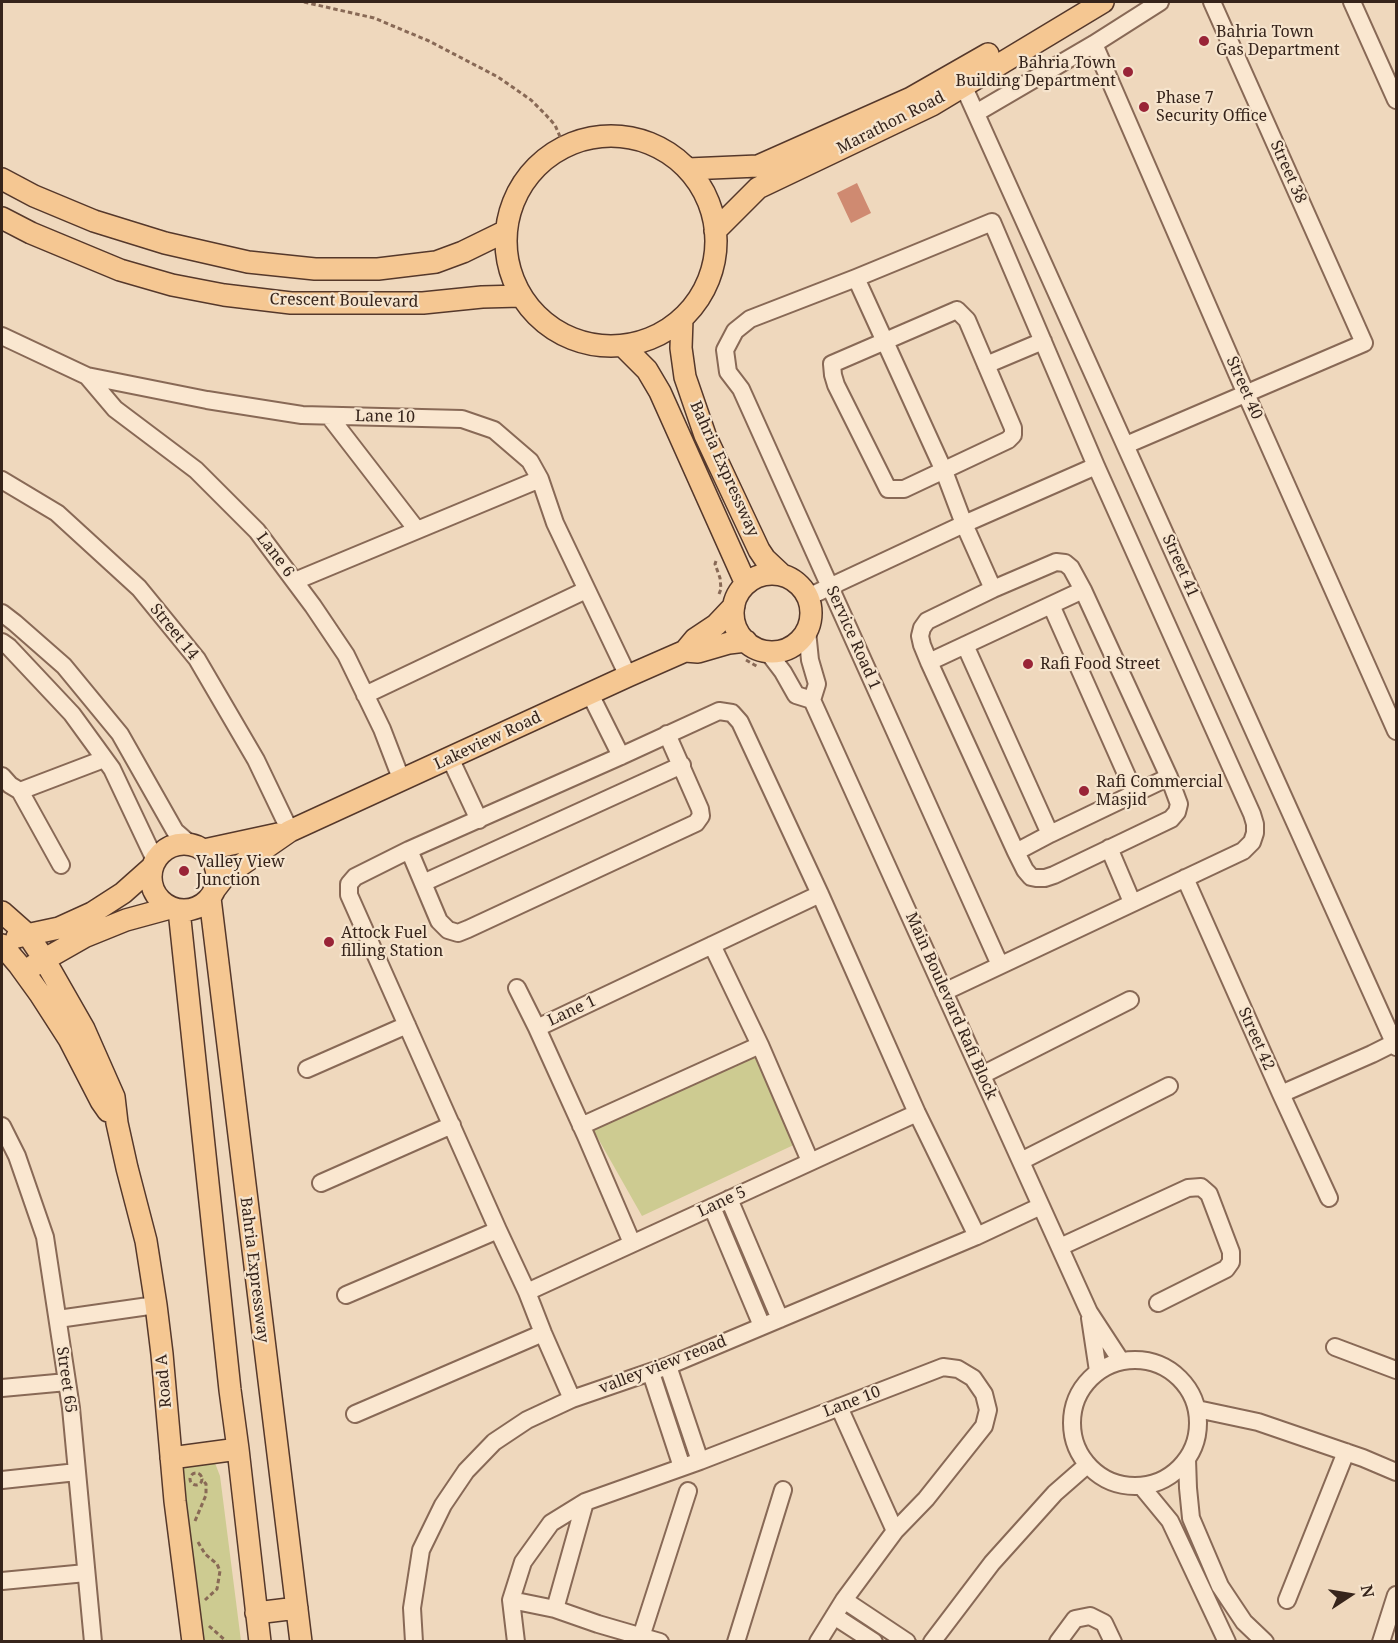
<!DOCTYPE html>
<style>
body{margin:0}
#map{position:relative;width:1398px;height:1643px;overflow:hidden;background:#efd8bd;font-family:"Noto Serif",serif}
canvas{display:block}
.frame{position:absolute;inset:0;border:3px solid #36241b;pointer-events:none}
.north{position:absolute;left:1320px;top:1565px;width:60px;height:60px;-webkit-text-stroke:4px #f6e4cd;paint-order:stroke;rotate:78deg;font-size:16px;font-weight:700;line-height:24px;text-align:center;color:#36241b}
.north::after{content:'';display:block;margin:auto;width:21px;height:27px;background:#36241b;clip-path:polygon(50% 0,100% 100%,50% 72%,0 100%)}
</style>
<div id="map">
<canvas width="1398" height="1643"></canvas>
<div class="frame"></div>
<div class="north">N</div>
</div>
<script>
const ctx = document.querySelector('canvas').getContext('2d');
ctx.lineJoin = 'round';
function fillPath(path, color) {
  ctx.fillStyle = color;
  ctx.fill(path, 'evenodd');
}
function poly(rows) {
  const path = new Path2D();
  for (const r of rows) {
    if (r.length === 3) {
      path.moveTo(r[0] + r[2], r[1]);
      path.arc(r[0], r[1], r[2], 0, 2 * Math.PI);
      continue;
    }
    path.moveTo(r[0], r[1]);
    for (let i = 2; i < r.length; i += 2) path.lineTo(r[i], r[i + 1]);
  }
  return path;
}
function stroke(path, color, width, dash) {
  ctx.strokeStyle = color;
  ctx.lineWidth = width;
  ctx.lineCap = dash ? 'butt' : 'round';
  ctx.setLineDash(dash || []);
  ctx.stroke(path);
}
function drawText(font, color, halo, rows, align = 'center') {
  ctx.font = font + ' "Noto Serif",serif';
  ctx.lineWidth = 4.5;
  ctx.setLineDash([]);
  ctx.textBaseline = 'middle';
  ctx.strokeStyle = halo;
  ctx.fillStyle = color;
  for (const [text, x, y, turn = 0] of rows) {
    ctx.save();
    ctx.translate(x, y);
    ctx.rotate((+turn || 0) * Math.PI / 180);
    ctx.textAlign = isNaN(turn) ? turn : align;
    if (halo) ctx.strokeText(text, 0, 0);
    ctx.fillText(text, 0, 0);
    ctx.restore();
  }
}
fillPath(poly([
 [759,1050,800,1142,642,1216,591,1126],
 [210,1461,215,1463,220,1476,241,1641,201,1641,179,1466]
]), '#cdcb91');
fillPath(poly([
 [857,183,871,213,851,223,837,193]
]), '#cf8a71');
const minor = poly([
 [1352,2,1396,100],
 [1094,44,1246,394,1396,731],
 [963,85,1396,1047],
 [976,113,1094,44,1160,2],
 [856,278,944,471,964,524,993,589],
 [957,310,967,320,1013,428,1013,435,1008,440,904,489,888,489,836,385,833,375,832,364,957,310],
 [2,336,87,376,207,400,302,415,462,419,494,430,530,461,540,479,555,523,628,676],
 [986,365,1043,341],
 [87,376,115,409,196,470,257,531,313,606,346,655,382,729,402,781],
 [329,416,417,530],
 [1126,445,1364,343,1212,2],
 [2,480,57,513,139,588,197,659,256,760,290,831],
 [1056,562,1065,563,1071,568,1083,590,1169,777,1179,804,1177,812,1171,819,1054,875,1045,878,1036,878,1031,877,1025,870,1016,852,929,662,922,645,920,636,922,628,927,621,993,589,1056,562],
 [295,581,540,479],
 [808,597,964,524,1096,466],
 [1051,605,1135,794],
 [2,613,15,623,64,666,120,734,175,831,190,844],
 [807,631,810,660,817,684,812,700],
 [2,642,9,647,72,714,112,769,155,860],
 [965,645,1050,834],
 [767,651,783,672,796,695,812,700],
 [929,662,1083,590],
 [590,694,621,756],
 [365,695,586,590],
 [812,700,1089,1312,1121,1361],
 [450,758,479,820],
 [2,776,10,785,20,791,61,865],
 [20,791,104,759],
 [1109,848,1132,902],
 [409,850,439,921,448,930,458,933,468,929,696,823,701,816,700,809,667,734],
 [1016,852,1050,834,1169,777],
 [1185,878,1281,1094,1329,1198],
 [423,883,682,765],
 [712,945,760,1045,810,1161],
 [517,988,537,1028],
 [944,992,1243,851,1252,842,1255,833,1255,824,1252,814,1096,466,992,222,856,278,750,319,735,331,725,350,728,372,741,389,1000,965],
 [307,1069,407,1025],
 [982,1075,1130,1000],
 [1281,1094,1372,1054,1394,1043],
 [2,1126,17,1156,45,1237,71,1408,93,1642],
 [581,1126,760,1045],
 [1021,1161,1169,1086],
 [321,1183,452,1125],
 [729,1199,780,1319],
 [712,1207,762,1326],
 [632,1243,586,1136,537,1028,820,894],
 [1060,1247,1188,1188,1201,1187,1209,1194,1231,1252,1231,1262,1226,1269,1158,1303],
 [527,1292,917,1113],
 [346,1295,498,1230],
 [1090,1318,1098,1371],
 [58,1319,156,1305],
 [1335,1347,1396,1370],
 [1135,1423,63],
 [668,1366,700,1461],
 [651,1373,682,1467],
 [2,1388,67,1382],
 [572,1399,543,1333,527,1292,498,1230,349,895,349,884,355,877,409,850,621,756,719,711,732,713,740,722,820,894,917,1113,977,1236],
 [839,1407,895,1531],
 [1197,1409,1258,1422,1363,1458,1396,1472],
 [355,1414,543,1333],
 [1187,1459,1188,1488,1191,1518,1220,1586,1244,1622,1265,1642],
 [2,1480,77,1472],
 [1142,1487,1170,1521,1227,1642],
 [2,1581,86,1573],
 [511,1600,555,1609,598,1624,660,1642],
 [844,1600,907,1642],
 [1287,1600,1346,1452],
 [555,1609,585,1502],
 [834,1616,874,1642],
 [641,1637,688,1491],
 [414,1642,412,1608,421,1550,443,1505,466,1471,494,1442,527,1420,572,1399,668,1366,977,1236,1041,1206],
 [516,1642,511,1600,523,1562,551,1523,585,1502,700,1461,943,1367,958,1369,973,1378,984,1394,988,1410,984,1426,926,1499,895,1531,844,1600,818,1642],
 [736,1642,783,1490],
 [932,1642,992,1563,1055,1493,1087,1465],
 [1058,1642,1075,1619,1090,1616,1104,1623,1113,1642],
 [1381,1642,1396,1595]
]);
const major = poly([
 [611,241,105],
 [688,169,758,166,911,98,988,54],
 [2,179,34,196,94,221,165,243,248,262,315,269,378,269,436,262,463,252,506,231],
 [2,218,31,233,120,270,172,285,224,295,291,303,423,303,482,297,521,296],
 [715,231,758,188,932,105,1103,2],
 [682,319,681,348,685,377,705,435,759,550,765,559,782,575],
 [623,346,647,370,660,392,746,584],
 [772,613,39],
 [685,651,698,652,729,643,746,641],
 [184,877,33],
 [204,850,278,834],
 [215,889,225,876,290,831,628,676,685,651,695,639,716,625,734,606],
 [210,898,301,1642],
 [179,910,230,1390,238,1449,260,1642],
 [2,912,28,935,44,959,84,1029,114,1097,117,1123,127,1168,146,1241,156,1305,162,1354,175,1501,193,1642],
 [17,937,59,928,92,913,123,893,150,869],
 [2,945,19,965,40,994,69,1039,101,1101,108,1111],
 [33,966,84,937,126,920,170,908],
 [171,1458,238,1449],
 [256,1613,297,1608]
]);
stroke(minor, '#886956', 20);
stroke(major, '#55382b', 24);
stroke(poly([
 [304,2,374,18,429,41,498,77,531,100,545,114,555,125,564,146],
 [716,561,715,564,720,578,721,589,719,594],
 [746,660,758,667],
 [196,1479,6],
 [195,1521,206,1495,206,1484,202,1479],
 [198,1542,205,1554,217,1564,220,1571,217,1589,205,1600],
 [209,1626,227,1642]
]), '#886956', 3, [4.5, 3]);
stroke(minor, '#fae7d0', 16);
stroke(major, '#f5c792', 21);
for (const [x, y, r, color] of [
 [1204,41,6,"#992437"],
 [1128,72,6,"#992437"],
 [1144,107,6,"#992437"],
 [1028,664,6,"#992437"],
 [1084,791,6,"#992437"],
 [184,871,6,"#992437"],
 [329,942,6,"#992437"]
]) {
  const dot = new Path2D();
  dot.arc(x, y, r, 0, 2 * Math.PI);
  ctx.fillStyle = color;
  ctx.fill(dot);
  stroke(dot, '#f6e4cd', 2);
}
drawText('16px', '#36241b', '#f6e4cd', [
 ["Bahria Town",1216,32],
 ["Gas Department",1216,50],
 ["Bahria Town",1116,63,"right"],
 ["Building Department",1116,81,"right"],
 ["Phase 7",1156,98],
 ["Security Office",1156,116],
 ["Rafi Food Street",1040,664],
 ["Rafi Commercial",1096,782],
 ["Masjid",1096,800],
 ["Valley View",196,862],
 ["Junction",196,880],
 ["Attock Fuel",341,933],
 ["filling Station",341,951]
], 'left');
drawText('16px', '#36241b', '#f6e4cd', [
 ["Marathon Road",891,123,-27],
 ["Street 38",1288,172,66],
 ["Crescent Boulevard",344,301,1],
 ["Street 40",1244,388,66],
 ["Lane 10",385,417,1],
 ["Bahria Expressway",724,469,66],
 ["Lane 6",275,555,53],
 ["Street 41",1180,566,66],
 ["Street 14",174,632,51],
 ["Service Road 1",853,638,66],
 ["Lakeview Road",488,741,-25],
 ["Main Boulevard Rafi Block",951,1006,66],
 ["Lane 1",572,1011,-25],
 ["Street 42",1256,1039,66],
 ["Lane 5",722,1202,-25],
 ["Bahria Expressway",254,1270,83],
 ["valley view reoad",663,1365,-21],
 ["Street 65",66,1380,82],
 ["Road A",164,1381,-95],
 ["Lane 10",852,1402,-21]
]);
</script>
